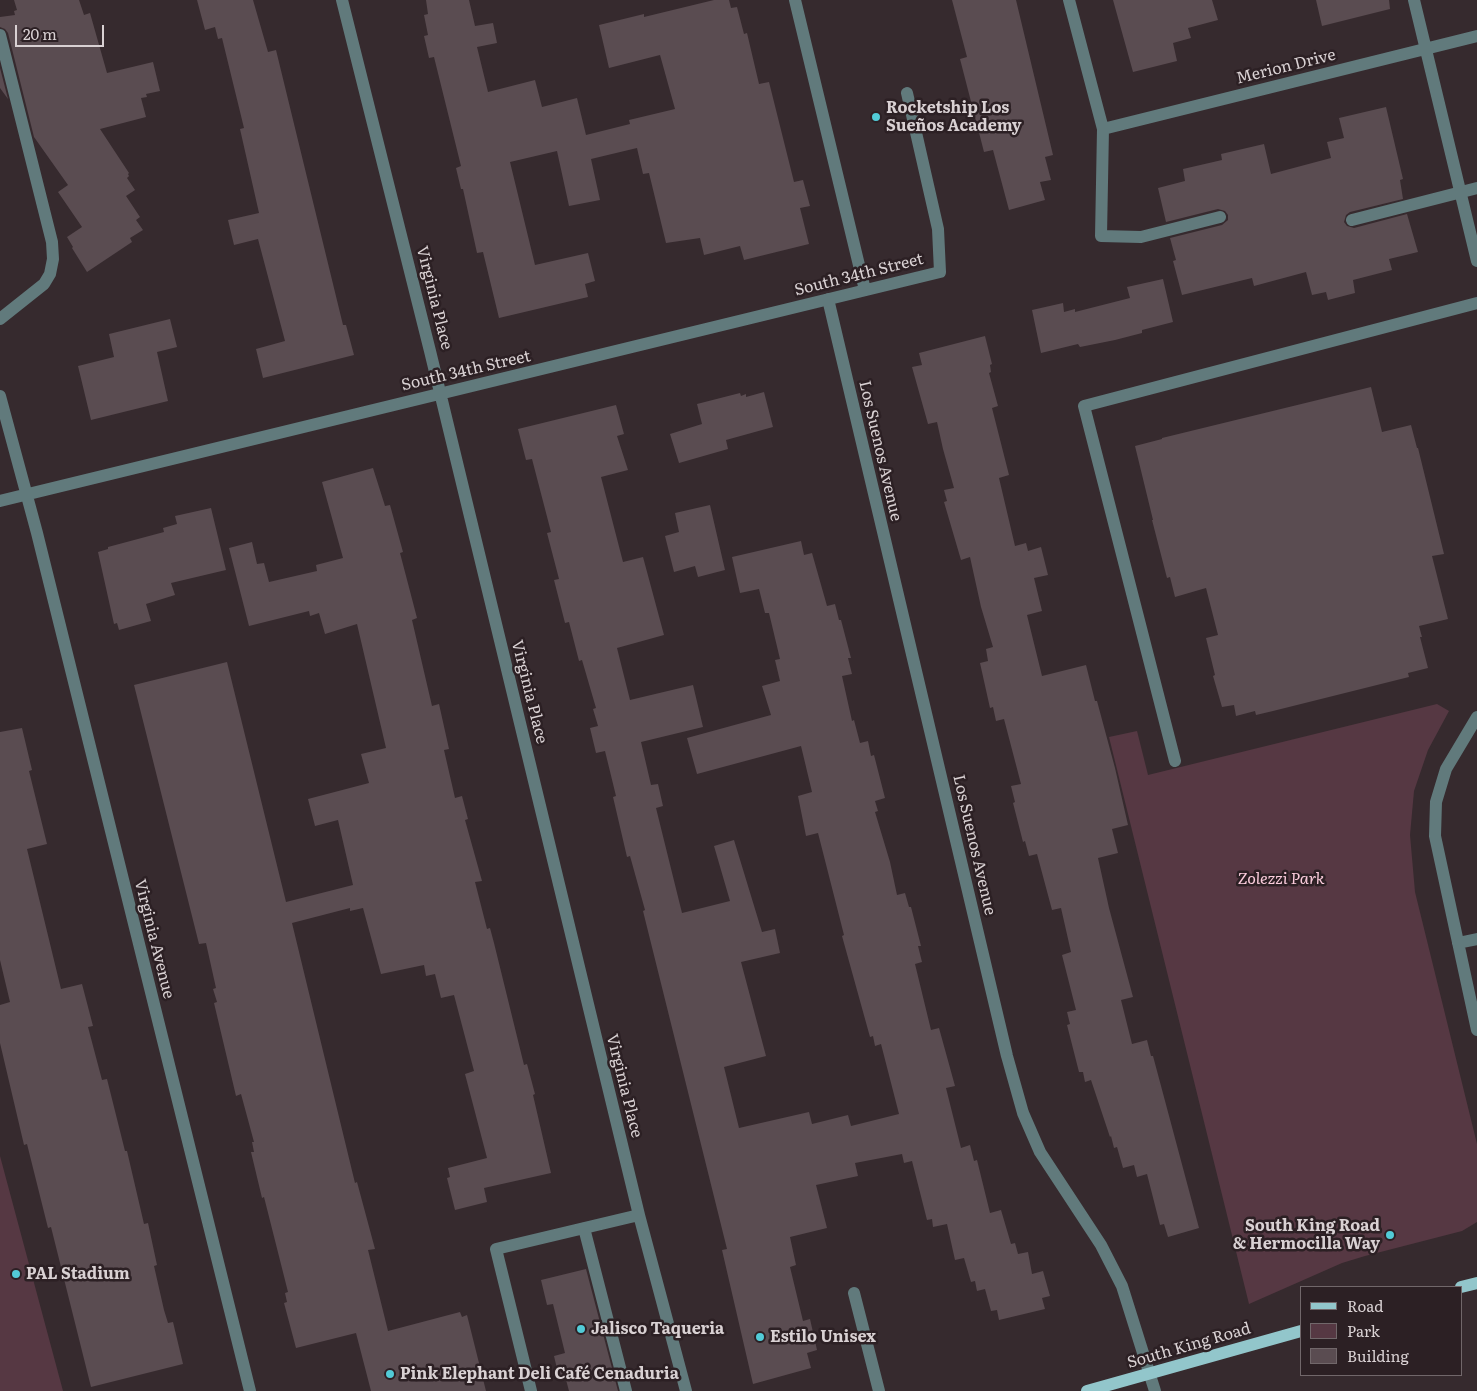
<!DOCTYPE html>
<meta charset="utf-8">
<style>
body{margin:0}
#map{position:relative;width:1477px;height:1391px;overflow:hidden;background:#362a2e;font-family:Literata,serif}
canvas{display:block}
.legend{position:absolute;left:1300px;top:1286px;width:162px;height:90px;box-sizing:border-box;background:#2c2024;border:1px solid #71676a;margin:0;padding:6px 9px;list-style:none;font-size:15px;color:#d9d1d3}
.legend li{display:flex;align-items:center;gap:10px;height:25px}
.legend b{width:25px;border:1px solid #71676a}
.scale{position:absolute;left:15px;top:25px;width:89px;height:22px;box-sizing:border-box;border:2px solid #d9d1d3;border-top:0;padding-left:6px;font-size:15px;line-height:18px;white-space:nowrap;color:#d9d1d3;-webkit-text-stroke:4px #2c2024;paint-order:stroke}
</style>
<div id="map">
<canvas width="1477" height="1391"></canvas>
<ul class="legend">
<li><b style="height:6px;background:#92c6cb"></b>Road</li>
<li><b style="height:14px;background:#563843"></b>Park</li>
<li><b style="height:14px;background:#5a4c51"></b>Building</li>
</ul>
<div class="scale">20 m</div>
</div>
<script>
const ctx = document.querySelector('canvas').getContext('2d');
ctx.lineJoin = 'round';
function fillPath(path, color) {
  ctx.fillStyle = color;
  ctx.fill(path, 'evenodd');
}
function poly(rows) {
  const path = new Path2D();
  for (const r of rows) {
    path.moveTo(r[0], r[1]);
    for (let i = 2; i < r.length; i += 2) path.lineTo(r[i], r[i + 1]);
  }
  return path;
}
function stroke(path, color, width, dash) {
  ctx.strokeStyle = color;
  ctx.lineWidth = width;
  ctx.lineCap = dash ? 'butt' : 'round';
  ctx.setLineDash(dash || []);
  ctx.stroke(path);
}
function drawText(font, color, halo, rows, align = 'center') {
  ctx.font = font + ' Literata,serif';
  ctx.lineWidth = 5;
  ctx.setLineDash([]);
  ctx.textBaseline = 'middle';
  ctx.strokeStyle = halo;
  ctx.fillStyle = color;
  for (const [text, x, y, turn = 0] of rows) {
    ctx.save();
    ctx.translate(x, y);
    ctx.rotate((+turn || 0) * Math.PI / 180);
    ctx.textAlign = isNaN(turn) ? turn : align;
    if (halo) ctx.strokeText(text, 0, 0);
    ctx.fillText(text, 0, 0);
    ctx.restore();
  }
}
fillPath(poly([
 [1437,704,1449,711,1428,750,1414,791,1410,835,1415,892,1477,1144,1477,1222,1462,1231,1365,1256,1342,1263,1249,1304,1109,737,1137,731,1148,775],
 [0,1156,63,1391,0,1391]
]), '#563843');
fillPath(poly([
 [14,0,79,0,84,15,90,13,107,73,153,62,160,91,146,94,147,97,141,98,146,117,100,129,129,173,128,174,129,176,127,178,135,190,126,196,140,217,136,220,143,230,130,238,132,242,87,272,72,248,73,247,67,237,82,227,58,192,68,185,34,137,8,33,5,29,0,27,0,17,15,15,14,11,17,10],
 [197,0,253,0,268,52,276,50,343,325,346,325,354,355,263,378,256,349,285,341,258,239,234,245,228,220,259,213,240,129,244,128,222,38,218,39,215,27,205,30],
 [426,0,469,0,475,26,493,23,497,43,477,47,488,92,535,80,542,107,577,98,586,135,630,124,629,120,675,109,660,55,609,68,599,25,644,14,644,17,714,0,729,0,731,8,737,7,744,34,747,33,759,84,769,82,794,182,803,180,810,206,800,208,809,244,744,260,740,246,704,255,700,238,666,243,649,173,643,174,637,148,591,159,600,200,569,206,557,151,510,162,535,265,588,253,595,281,585,284,588,297,499,318,483,252,477,253,463,189,461,189,456,168,461,166,434,57,429,58,424,36,428,35,424,15,428,14],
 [952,0,1016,0,1053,155,1045,157,1051,180,1040,182,1045,200,1009,210,993,150,984,152,960,59,967,57],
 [1113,0,1212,0,1218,20,1188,28,1191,38,1173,43,1177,61,1133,72],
 [1316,0,1389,0,1390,9,1322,26],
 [0,68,8,99,0,88],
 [1386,107,1403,179,1400,180,1403,199,1350,212,1346,215,1344,222,1347,226,1354,228,1407,214,1418,252,1389,259,1392,270,1353,280,1355,293,1328,300,1326,292,1312,295,1306,272,1254,286,1252,278,1182,295,1173,261,1176,260,1170,238,1222,225,1228,220,1228,215,1225,211,1218,209,1166,222,1158,188,1185,181,1183,169,1222,160,1221,154,1264,144,1271,174,1331,158,1327,142,1344,138,1339,118],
 [1163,279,1173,322,1142,330,1142,333,1115,340,1080,347,1078,344,1041,353,1032,310,1063,303,1064,312,1075,309,1075,312,1130,298,1127,287],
 [170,319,177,347,157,352,168,401,91,420,78,366,114,357,109,334],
 [985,336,992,364,990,365,991,372,989,373,998,406,992,408,1009,475,999,478,1015,546,1026,543,1028,551,1041,547,1048,575,1034,578,1042,611,1027,615,1042,676,1086,665,1095,701,1097,701,1115,768,1128,825,1112,829,1118,853,1098,858,1109,908,1133,997,1121,1000,1132,1044,1147,1040,1151,1056,1153,1056,1199,1228,1168,1237,1164,1224,1160,1225,1147,1174,1137,1177,1134,1165,1123,1168,1117,1147,1114,1148,1111,1136,1110,1137,1091,1080,1085,1082,1083,1072,1079,1072,1067,1025,1070,1024,1067,1012,1076,1010,1062,955,1071,952,1061,908,1052,910,1037,854,1029,856,1025,841,1023,842,1013,803,1015,802,1011,786,1021,784,1004,719,996,721,993,707,990,708,980,663,988,661,986,649,993,647,981,607,970,557,961,560,944,502,947,501,944,490,954,488,943,449,937,422,928,424,912,367,922,365,919,353],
 [1371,387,1382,432,1411,425,1417,448,1418,448,1444,554,1432,556,1448,619,1419,626,1422,637,1420,637,1428,668,1408,673,1409,677,1273,711,1256,715,1255,711,1236,716,1234,705,1222,707,1213,676,1215,675,1206,638,1218,635,1206,588,1175,597,1170,577,1167,578,1152,520,1153,520,1135,446,1162,439,1162,438],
 [764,392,773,427,726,440,728,449,679,463,670,434,702,424,697,404,740,393,741,396,746,394,746,397],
 [616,405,624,434,617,436,628,470,601,477,623,562,643,557,664,635,617,648,630,700,693,685,703,727,641,742,651,785,658,784,663,806,656,808,682,913,730,901,714,846,734,840,762,932,775,929,780,953,741,962,766,1056,724,1067,739,1128,809,1112,812,1124,848,1115,851,1126,899,1114,881,1044,875,1046,873,1036,870,1037,842,936,844,935,818,833,806,836,798,796,812,792,801,746,697,774,687,738,771,715,762,686,780,681,775,660,780,659,769,613,765,613,759,589,740,593,732,557,801,541,804,555,812,553,827,606,835,604,839,620,841,620,851,658,848,658,852,674,842,676,852,721,854,720,860,743,868,741,871,756,874,755,885,798,875,801,878,811,875,812,890,862,897,895,905,893,909,907,911,907,921,946,918,946,922,962,915,964,931,1030,939,1028,955,1086,946,1088,961,1148,970,1145,974,1161,977,1160,990,1213,1001,1210,1011,1244,1015,1243,1018,1254,1028,1252,1032,1274,1043,1271,1050,1296,1042,1298,1045,1309,999,1320,997,1310,991,1311,985,1289,977,1291,975,1281,971,1282,964,1258,955,1260,947,1224,933,1227,932,1219,927,1220,912,1161,904,1163,902,1154,855,1163,858,1176,816,1185,827,1228,790,1237,796,1265,790,1267,803,1321,810,1319,817,1350,807,1353,811,1368,753,1384,722,1250,727,1249,643,911,645,910,630,856,627,857,613,797,616,796,605,751,596,753,590,728,598,726,593,709,596,708,582,660,579,661,569,622,565,623,554,580,559,579,547,533,551,532,532,459,526,460,518,429],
 [373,468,385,506,390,505,403,552,400,553,417,618,412,620,432,706,439,704,449,749,444,750,455,798,462,796,468,819,465,820,482,881,475,882,487,929,490,928,494,943,524,1065,527,1064,535,1094,533,1095,551,1173,484,1188,487,1202,455,1210,447,1178,450,1177,448,1168,487,1158,465,1074,474,1071,454,995,441,998,435,974,426,976,424,965,381,974,363,908,350,911,350,908,292,923,355,1183,357,1182,375,1249,368,1250,388,1331,460,1312,462,1317,467,1315,486,1391,371,1391,356,1333,296,1348,284,1303,287,1302,285,1293,288,1292,264,1197,262,1198,251,1152,254,1152,252,1142,254,1142,241,1094,236,1096,214,1003,217,1002,213,989,216,988,206,943,199,944,134,685,227,662,286,902,353,885,338,820,315,826,308,799,369,783,361,754,386,748,357,624,325,634,319,613,310,616,309,611,249,626,229,548,252,542,257,564,264,563,269,582,317,571,316,565,343,558,322,482],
 [710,505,725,570,698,577,695,566,674,572,665,536,679,532,675,513],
 [211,508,226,570,171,583,175,595,146,604,151,621,119,630,117,623,114,624,98,552,108,549,108,547,164,532,163,528,177,524,175,516],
 [22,728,32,770,29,771,47,844,27,849,61,989,82,984,93,1026,88,1027,102,1080,107,1079,125,1151,127,1151,144,1224,148,1223,157,1265,154,1266,164,1310,168,1323,173,1322,183,1364,91,1387,51,1227,48,1228,27,1144,24,1145,0,1043,0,1005,10,1002,0,960,0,732],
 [586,1269,618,1391,569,1391,565,1376,559,1377,554,1356,565,1353,553,1304,547,1305,541,1280]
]), '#5a4c51');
stroke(poly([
 [342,0,430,351,639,1215,686,1391],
 [795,0,865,290],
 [1069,0,1103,129,1101,236,1141,237,1220,217],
 [1414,0,1477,261],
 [0,35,52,242,53,259,50,274,44,284,0,319],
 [1103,129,1477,36],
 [1352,220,1477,188],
 [828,299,1007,1056,1023,1113,1040,1152,1101,1245,1122,1286,1155,1391],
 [0,396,37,533,250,1391],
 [0,501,940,272,938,229,907,93],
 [1477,717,1446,769,1436,802,1435,836,1477,1030],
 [1175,761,1084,406,1477,303],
 [1458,943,1477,939],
 [584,1228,626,1391],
 [854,1293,879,1391],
 [531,1391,496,1249,639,1215]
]), '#617a7c', 12);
stroke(poly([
 [1461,1287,1477,1283],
 [1087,1391,1301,1331]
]), '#92c6cb', 12);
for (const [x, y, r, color] of [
 [876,117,5,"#52cbd7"],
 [1390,1235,5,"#52cbd7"],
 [16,1274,5,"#52cbd7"],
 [581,1329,5,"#52cbd7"],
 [760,1337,5,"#52cbd7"],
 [390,1374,5,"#52cbd7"]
]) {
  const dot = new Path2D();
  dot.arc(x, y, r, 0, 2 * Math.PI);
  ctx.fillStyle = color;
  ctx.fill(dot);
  stroke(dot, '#2c2024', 2);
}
drawText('16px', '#d9d1d3', '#2c2024', [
 ["Merion Drive",1286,67,-14],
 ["South 34th Street",859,275,-14],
 ["Virginia Place",434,298,76],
 ["South 34th Street",466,371,-13],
 ["Los Suenos Avenue",880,451,77],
 ["Virginia Place",529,692,76],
 ["Los Suenos Avenue",974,845,77],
 ["Virginia Avenue",154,939,76],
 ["Virginia Place",624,1086,76],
 ["South King Road",1189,1346,-16]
]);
drawText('bold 16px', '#d9d1d3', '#2c2024', [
 ["Rocketship Los",886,108],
 ["Sueños Academy",886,126],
 ["South King Road",1380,1226,"right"],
 ["& Hermocilla Way",1380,1244,"right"],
 ["PAL Stadium",26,1274],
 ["Jalisco Taqueria",591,1329],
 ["Estilo Unisex",770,1337],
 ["Pink Elephant Deli Café Cenaduria",400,1374]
], 'left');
drawText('italic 16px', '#fbccdc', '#2c2024', [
 ["Zolezzi Park",1281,879]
]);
</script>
